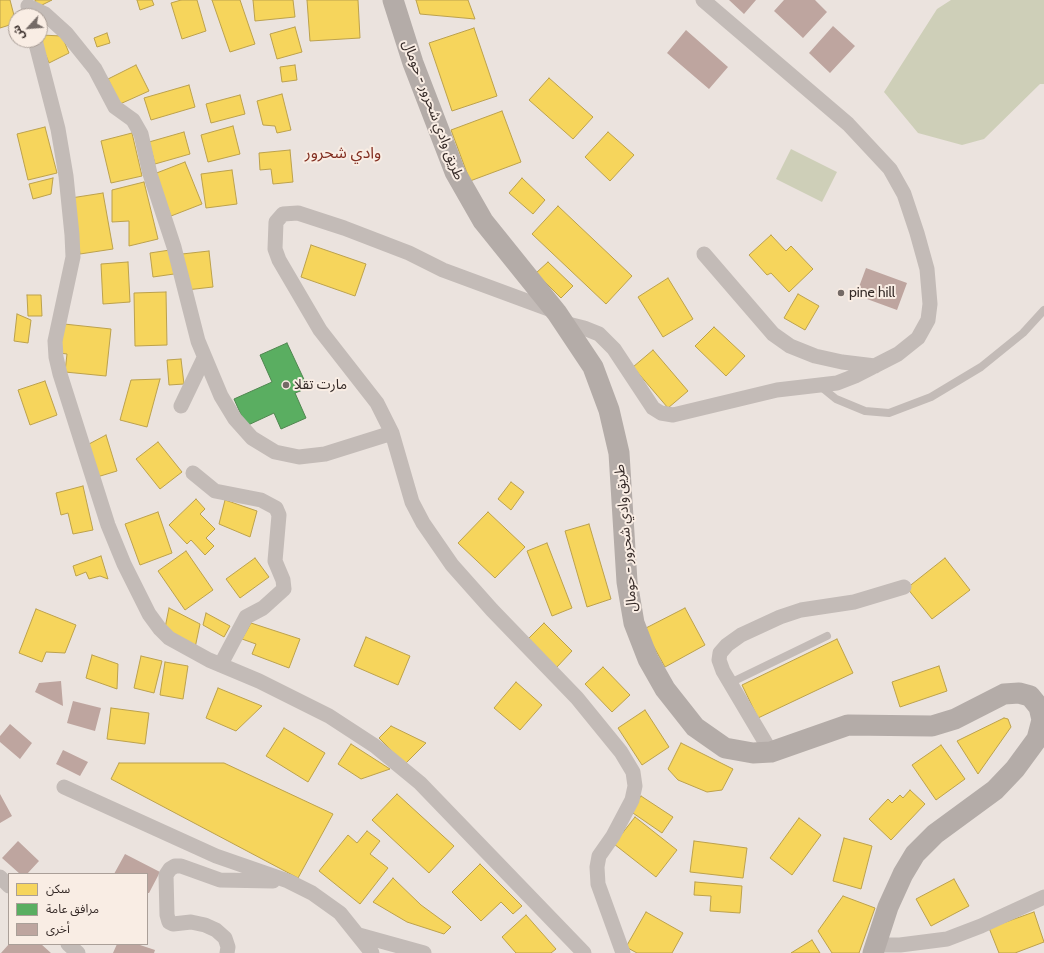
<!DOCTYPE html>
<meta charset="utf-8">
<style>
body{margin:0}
#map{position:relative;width:1044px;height:953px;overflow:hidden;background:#ebe3de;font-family:Cabin,"Noto Sans Arabic",sans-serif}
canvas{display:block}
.legend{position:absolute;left:8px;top:873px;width:140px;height:72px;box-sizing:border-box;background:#f9ede4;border:1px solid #aa9f98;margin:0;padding:5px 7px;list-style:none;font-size:12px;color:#342926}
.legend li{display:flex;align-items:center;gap:8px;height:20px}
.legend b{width:20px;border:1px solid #aa9f98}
.north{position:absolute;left:8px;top:8px;width:40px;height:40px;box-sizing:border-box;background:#f9ede4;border:1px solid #aa9f98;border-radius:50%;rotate:244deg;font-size:11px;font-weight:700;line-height:16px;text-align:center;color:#342926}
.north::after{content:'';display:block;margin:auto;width:14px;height:18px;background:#746a66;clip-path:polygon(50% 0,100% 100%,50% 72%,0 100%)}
</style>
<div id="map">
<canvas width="1044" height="953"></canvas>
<ul class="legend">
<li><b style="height:11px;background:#f6d55c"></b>سكن</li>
<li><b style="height:11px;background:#5aae61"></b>مرافق عامة</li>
<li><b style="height:11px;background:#bea59f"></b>أخرى</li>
</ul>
<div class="north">ش</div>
</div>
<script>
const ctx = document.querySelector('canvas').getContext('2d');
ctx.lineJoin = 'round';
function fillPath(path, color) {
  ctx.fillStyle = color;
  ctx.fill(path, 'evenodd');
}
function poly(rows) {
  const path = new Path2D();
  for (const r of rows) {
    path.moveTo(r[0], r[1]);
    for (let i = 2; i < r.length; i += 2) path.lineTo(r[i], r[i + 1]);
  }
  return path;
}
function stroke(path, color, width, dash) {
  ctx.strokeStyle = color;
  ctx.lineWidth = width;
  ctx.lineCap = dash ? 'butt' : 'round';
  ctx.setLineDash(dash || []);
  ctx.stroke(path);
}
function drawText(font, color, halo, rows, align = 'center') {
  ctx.font = font + ' Cabin,"Noto Sans Arabic",sans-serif';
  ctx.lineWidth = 4;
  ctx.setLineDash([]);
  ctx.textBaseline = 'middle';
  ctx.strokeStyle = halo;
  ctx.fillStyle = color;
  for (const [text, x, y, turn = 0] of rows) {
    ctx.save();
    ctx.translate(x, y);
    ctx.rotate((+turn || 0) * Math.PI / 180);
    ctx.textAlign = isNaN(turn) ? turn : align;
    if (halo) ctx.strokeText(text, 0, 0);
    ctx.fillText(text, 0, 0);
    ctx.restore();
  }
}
fillPath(poly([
 [951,0,1044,0,1044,84,1040,84,984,139,962,145,918,133,884,92,937,9],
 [791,149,837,172,822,202,776,179]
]), '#cecfb8');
const homes = poly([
 [0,0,10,0,16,23,0,28,0,0],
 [35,0,52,0,38,7,35,0],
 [137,0,152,0,154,5,140,10,137,0],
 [181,0,197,0,206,31,182,39,171,3,181,0],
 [212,0,240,0,255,44,230,52,212,0],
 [253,0,293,0,295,17,255,21,253,0],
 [307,0,358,0,360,38,310,41,307,0],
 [416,0,468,0,475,19,420,14,416,0],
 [295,27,302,52,277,59,270,34,295,27],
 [474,28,497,96,452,111,429,43,474,28],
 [107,33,110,43,97,47,94,38,107,33],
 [41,35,62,36,69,53,49,63,42,46,41,35],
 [136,65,149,91,120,104,108,79,136,65],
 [295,65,297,80,282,82,280,67,295,65],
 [549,78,593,117,573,139,529,100,549,78],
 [189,85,195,107,151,120,144,98,189,85],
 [282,94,291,130,277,133,275,126,263,125,257,101,282,94],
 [240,95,245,114,211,123,206,104,240,95],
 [502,111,521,162,470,181,451,130,502,111],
 [233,126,240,154,208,162,201,135,233,126],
 [45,127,57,173,28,180,17,134,45,127],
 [184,132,190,154,155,164,149,142,184,132],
 [608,132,634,155,610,181,585,157,608,132],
 [132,133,142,176,111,183,101,141,132,133],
 [290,150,293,182,273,184,271,169,260,170,259,153,290,150],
 [185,162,202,204,171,216,154,174,185,162],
 [232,170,237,204,206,208,201,174,232,170],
 [53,178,51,194,33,199,29,184,53,178],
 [522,178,545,200,533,214,509,193,522,178],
 [144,182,158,239,129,246,129,221,112,222,112,190,144,182],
 [103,193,113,249,80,254,71,198,103,193],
 [558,206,632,276,606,304,532,234,558,206],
 [771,235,786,251,791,246,813,269,789,292,771,273,767,275,749,255,771,235],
 [311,245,366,264,355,296,301,277,311,245],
 [170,250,174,274,153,277,150,253,170,250],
 [209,251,213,287,186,290,182,254,209,251],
 [128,262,130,302,103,304,101,264,128,262],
 [548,262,573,286,561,298,536,273,548,262],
 [668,278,693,319,663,337,638,297,668,278],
 [166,292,167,345,135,346,134,293,166,292],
 [798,294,819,306,805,330,784,318,798,294],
 [27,295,41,295,42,316,28,316,27,295],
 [17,314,31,320,28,343,14,341,17,314],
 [64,324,111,329,106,376,65,372,67,354,60,353,64,324],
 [714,327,745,356,726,376,695,346,714,327],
 [653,350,688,391,668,408,633,367,653,350],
 [181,359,184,384,169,385,167,360,181,359],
 [160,379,147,427,120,420,131,380,160,379],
 [45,381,57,415,30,425,18,390,45,381],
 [106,435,117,471,97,477,89,444,106,435],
 [158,442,182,472,160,489,136,459,158,442],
 [511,482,524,492,511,510,498,499,511,482],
 [83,486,93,530,73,534,68,513,61,515,56,493,83,486],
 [196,499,205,509,200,514,215,529,206,538,214,546,205,555,191,540,187,544,169,525,196,499],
 [225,500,257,511,250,537,219,524,225,500],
 [158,512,172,553,140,565,125,524,158,512],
 [488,512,525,547,495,578,458,543,488,512],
 [589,524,611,599,587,607,565,531,589,524],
 [547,543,572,608,552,616,527,551,547,543],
 [186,551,213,590,185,610,158,571,186,551],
 [101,556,108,579,100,576,89,579,86,572,76,576,73,566,101,556],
 [255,558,269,577,240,598,226,579,255,558],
 [945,558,970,590,932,619,907,588,945,558],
 [169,608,200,624,195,648,165,628,169,608],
 [685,608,705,645,665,667,644,629,685,608],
 [36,609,76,625,65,653,46,652,42,662,19,653,36,609],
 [206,613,230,626,224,637,203,625,206,613],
 [251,623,300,639,289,668,252,654,256,644,242,639,251,623],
 [544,623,572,651,556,668,527,640,544,623],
 [366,637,410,656,398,685,354,666,366,637],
 [837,639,853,673,758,718,742,685,837,639],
 [92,655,118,664,117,689,86,678,92,655],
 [141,656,162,661,154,693,134,688,141,656],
 [165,662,188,666,183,699,160,695,165,662],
 [939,666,947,691,900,707,892,682,939,666],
 [603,667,630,695,612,712,585,684,603,667],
 [516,682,542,705,520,730,494,708,516,682],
 [218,688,262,706,236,731,206,718,218,688],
 [111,708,149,713,145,744,107,739,111,708],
 [645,710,669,747,642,765,618,728,645,710],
 [1004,718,1008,719,1011,727,978,774,957,741,1004,718],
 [391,726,426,743,405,764,379,738,391,726],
 [284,728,325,753,308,782,266,756,284,728],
 [681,743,733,769,722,790,707,792,678,780,668,769,681,743],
 [351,744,390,769,361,779,338,764,351,744],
 [941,745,965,779,936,800,912,765,941,745],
 [119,763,224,763,333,814,298,878,111,779,119,763],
 [910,790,925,804,891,840,869,819,888,799,892,803,900,795,903,798,910,790],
 [397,794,454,846,429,873,372,820,397,794],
 [641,796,673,817,662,833,630,811,641,796],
 [635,817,677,850,656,877,614,844,635,817],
 [799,818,821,835,792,875,770,858,799,818],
 [367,831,380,841,370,854,388,868,360,904,319,871,348,835,357,843,367,831],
 [844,838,872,846,861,889,833,881,844,838],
 [694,841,747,848,743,878,690,872,694,841],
 [480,864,522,906,513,914,501,902,481,921,452,892,480,864],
 [393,878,421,905,451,927,444,934,407,922,373,902,393,878],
 [954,879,969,906,931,926,916,899,954,879],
 [695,882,742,886,740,913,710,911,711,896,694,895,695,882],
 [843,896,875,908,859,953,832,953,818,931,843,896],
 [646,912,683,933,672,953,637,953,626,947,646,912],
 [1034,912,1044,942,1015,953,999,953,989,928,1034,912],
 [526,915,556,949,551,953,516,953,502,937,526,915],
 [812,940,820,953,791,953,812,940]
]);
fillPath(homes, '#f6d55c');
stroke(homes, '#bca14c', 1);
const public = poly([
 [287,343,308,388,295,393,306,418,281,429,274,413,246,426,234,399,272,382,260,355,287,343]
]);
fillPath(public, '#5aae61');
stroke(public, '#4f864f', 1);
fillPath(poly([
 [729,0,756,0,744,14],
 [784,0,815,0,827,12,803,38,774,11],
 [833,26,855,46,830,73,809,53],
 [686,30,728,67,709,89,667,53],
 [866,268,907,283,897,310,856,295],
 [61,681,63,706,35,692,39,683],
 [73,701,101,708,95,731,67,723],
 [10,724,32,743,20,759,0,742,0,736],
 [63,750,88,762,80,776,56,764],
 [0,794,12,816,0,823],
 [18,841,39,861,27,874,20,874,2,858],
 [125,854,160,872,149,893,147,893,147,874,114,874],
 [9,944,41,944,51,953,1,953],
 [117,944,137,944,155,950,154,953,113,953]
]), '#bea59f');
stroke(poly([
 [820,386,836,399,865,411,889,413,931,397,981,367,1023,333,1044,310],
 [730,683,827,636]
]), '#c3bbb7', 8);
stroke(poly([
 [28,6,45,14,66,33,95,69,115,107,133,120,141,134,150,174,174,247,198,341,221,396,235,419,252,438,275,452,299,457,325,454,392,433],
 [35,40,58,129,66,176,72,235,73,257,55,341,56,357,60,374,108,525,124,564,149,614,160,629,169,638,209,660,259,681,329,716,375,746,420,783,584,953],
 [704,254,773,334,790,346,815,356,842,362,875,366],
 [554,311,443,270,409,253,344,228,298,213,283,214,276,222,275,249,279,260,320,330,377,403,392,433,412,502,423,523,452,565,492,610,577,698,621,752,633,772,635,786,632,800,613,836,599,856,597,867,598,884,623,953],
 [564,323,584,328,599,334,614,349,653,408,661,413,673,415,777,390,837,383,855,376,898,354,918,338,928,320,930,304,927,269,917,233,904,194,890,169,848,124,703,0],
 [181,406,204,358],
 [193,473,215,491,261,500,276,508,279,515,275,561,283,580,284,589,263,608,246,617,221,664],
 [771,752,723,671,719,660,720,653,727,645,741,635,780,617,801,610,854,602,904,587],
 [64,787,216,856,288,881,312,893,340,913,372,953],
 [0,877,9,886],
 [359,935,424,953],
 [68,944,78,953],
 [876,945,900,945,947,939,981,926,1044,897],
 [227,953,228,947,225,938,216,930,205,925,191,922,173,924,169,922,167,915,166,875,170,869,175,866,181,866,220,880,273,881]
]), '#c3bbb7', 15);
stroke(poly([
 [393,0,413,63,455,172,483,221,557,313,593,367,609,410,619,453,627,582,634,623,648,659,665,689,695,727,725,748,753,753,771,752,848,725,932,726,955,719,1004,694,1019,693,1030,696,1039,707,1042,720,1037,739,1015,769,995,790,935,834,915,854,903,874,888,907,873,953]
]), '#b4aca8', 21);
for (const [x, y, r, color] of [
 [841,293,4,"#746a66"],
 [286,385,4,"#746a66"]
]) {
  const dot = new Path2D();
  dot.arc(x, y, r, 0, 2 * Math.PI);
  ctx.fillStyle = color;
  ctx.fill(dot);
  stroke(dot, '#f9ede4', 1.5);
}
drawText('14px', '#342926', '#f9ede4', [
 ["طريق وادي شحرور - حومال",433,110,69],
 ["طريق وادي شحرور - حومال",626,538,-95]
]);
drawText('14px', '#342926', '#f9ede4', [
 ["pine hill",849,293],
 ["مارت تقلا",294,385]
], 'left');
drawText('16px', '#822e20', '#f9ede4', [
 ["وادي شحرور",343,153]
]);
</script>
